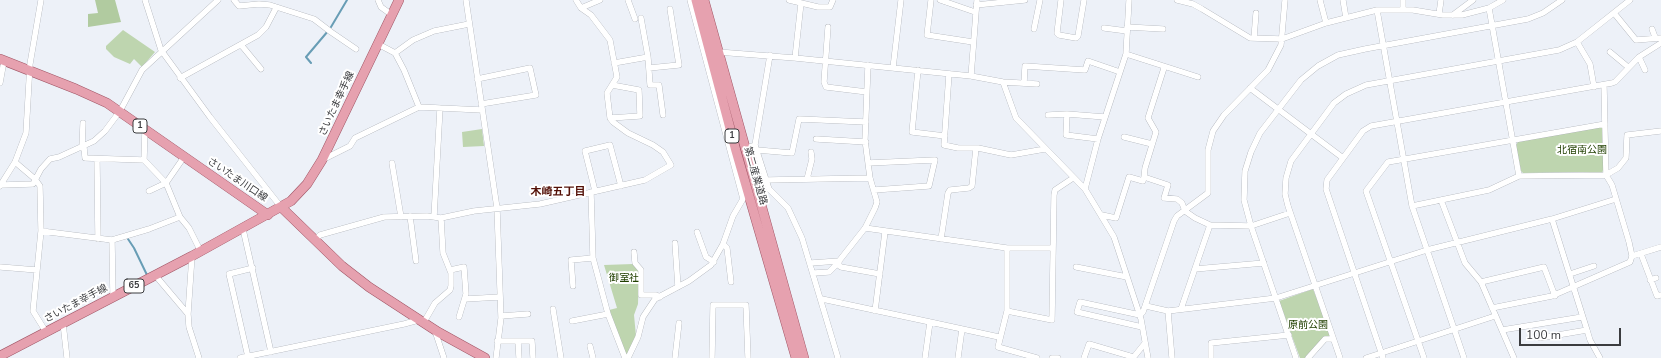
<!DOCTYPE html>
<meta charset="utf-8">
<style>
body{margin:0}
#map{position:relative;width:1661px;height:358px;overflow:hidden;background:#edf1f8;font-family:"Nunito Sans",sans-serif}
canvas{display:block}
.scale{position:absolute;left:1519px;top:328px;width:102px;height:18px;box-sizing:border-box;border:2px solid #3b3c3f;border-top:0;padding-left:5px;font-size:12px;line-height:14px;white-space:nowrap;color:#3b3c3f;-webkit-text-stroke:3px #fff;paint-order:stroke}
</style>
<div id="map">
<canvas width="1661" height="358"></canvas>
<div class="scale">100 m</div>
</div>
<script>
const ctx = document.querySelector('canvas').getContext('2d');
ctx.lineJoin = 'round';
function fillPath(path, color) {
  ctx.fillStyle = color;
  ctx.fill(path, 'evenodd');
}
function poly(rows) {
  const path = new Path2D();
  for (const r of rows) {
    path.moveTo(r[0], r[1]);
    for (let i = 2; i < r.length; i += 2) path.lineTo(r[i], r[i + 1]);
  }
  return path;
}
function stroke(path, color, width, dash) {
  ctx.strokeStyle = color;
  ctx.lineWidth = width;
  ctx.lineCap = dash ? 'butt' : 'round';
  ctx.setLineDash(dash || []);
  ctx.stroke(path);
}
function drawText(font, color, halo, rows, align = 'center') {
  ctx.font = font + ' "Nunito Sans","Noto Sans JP",sans-serif';
  ctx.lineWidth = 4;
  ctx.setLineDash([]);
  ctx.textBaseline = 'middle';
  ctx.strokeStyle = halo;
  ctx.fillStyle = color;
  for (const [text, x, y, turn = 0] of rows) {
    ctx.save();
    ctx.translate(x, y);
    ctx.rotate((+turn || 0) * Math.PI / 180);
    ctx.textAlign = isNaN(turn) ? turn : align;
    if (halo) ctx.strokeText(text, 0, 0);
    ctx.fillText(text, 0, 0);
    ctx.restore();
  }
}
fillPath(poly([
 [123,30,155,52,142,67,134,59,130,64,114,57,106,49,106,46],
 [1603,126,1603,170,1602,174,1580,172,1523,173,1521,171,1516,145,1518,142],
 [482,129,484,146,463,147,462,132],
 [633,264,639,270,638,304,634,315,636,336,627,358,609,310,617,308,604,265],
 [1313,289,1332,337,1305,358,1300,358,1279,301]
]), '#bed5af');
fillPath(poly([
 [95,0,115,0,121,22,88,27,88,14,98,13]
]), '#b1cba0');
stroke(poly([
 [331,27,347,0],
 [311,63,306,57,328,31],
 [128,239,134,248,147,275]
]), '#689db5', 2);
const street = poly([
 [145,0,161,50,210,117,281,207],
 [234,0,239,6,259,4,270,5,314,19,331,32,356,49],
 [378,0,381,7,392,15],
 [466,0,497,208,501,318,496,358],
 [628,0,635,19],
 [789,0,818,7,830,7,833,0],
 [931,0,927,35,973,42],
 [940,0,975,12],
 [1061,0,1057,33,1059,35,1076,38,1078,36,1084,0],
 [1177,0,1193,4,1202,9,1250,38,1282,39,1326,23,1377,10,1413,10,1443,15,1462,15,1489,8,1503,0],
 [1320,0,1326,23],
 [1343,0,1346,18],
 [1403,0,1403,10],
 [976,5,1025,0],
 [581,8,600,0],
 [1489,8,1519,176],
 [1377,10,1412,206,1464,358],
 [1614,13,1636,40,1661,38],
 [1439,14,1441,0],
 [1453,15,1473,0],
 [641,18,648,57],
 [828,27,824,82,826,87,867,92],
 [1127,27,1163,29],
 [1104,28,1127,31],
 [1034,29,1040,0],
 [1652,29,1655,37],
 [1254,38,1256,13],
 [1577,42,1590,64,1594,87],
 [378,44,395,53,404,70,419,107],
 [242,46,261,69],
 [718,52,795,58,971,76,1003,82,1037,84],
 [1610,52,1628,67],
 [395,53,413,40,434,31,469,24],
 [1126,54,1198,77],
 [1639,57,1645,70],
 [795,58,801,3],
 [614,63,648,57,650,85,659,85,663,115],
 [649,68,679,65,670,9],
 [893,68,901,0],
 [1164,68,1148,118,1156,132,1145,168,1144,177,1168,185,1164,198,1177,199,1182,203,1185,211,1195,218,1210,225,1251,226,1290,213],
 [918,70,912,132,945,136],
 [949,74,944,145,958,148,978,148,1011,155,1045,149],
 [971,76,977,0],
 [180,78,258,35,266,27,276,8],
 [477,79,530,68,536,95,481,104],
 [1003,82,1016,118,1085,189,1114,237,1141,319,1148,358],
 [0,83,4,61],
 [1024,83,1025,66,1085,70,1088,61,1120,72],
 [1250,88,1343,158],
 [1048,115,1067,114],
 [610,118,640,116,639,90,612,85],
 [145,129,144,160,166,183,180,217],
 [1124,137,1152,144],
 [816,139,866,142],
 [1098,139,1066,135,1067,114,1105,117],
 [755,145,769,189,788,208,802,238,838,358],
 [84,147,85,158,144,160],
 [82,148,83,123],
 [744,149,755,145,770,55],
 [757,150,792,153,799,119,866,122],
 [97,159,98,239],
 [322,160,350,146,355,138,419,107,482,110],
 [15,162,35,179,40,186,41,231,33,311,46,332],
 [392,163,401,217],
 [868,163,935,160,929,186,874,190],
 [807,179,812,159,811,152],
 [767,180,870,178],
 [2,185,33,184,41,169,50,159,59,157,94,141,105,131,120,111,142,70,218,0],
 [0,186,15,162,26,133,30,64,41,0],
 [1085,189,1098,139,1126,54,1129,0],
 [149,191,166,183,184,157],
 [595,191,585,151,610,145,621,186],
 [591,192,593,258,608,314,625,358],
 [1441,200,1465,263,1481,282,1544,267,1555,296],
 [1412,206,1489,190,1519,176,1606,175,1618,168,1626,158,1627,135,1661,131],
 [1102,215,1116,218,1129,177,1143,181,1144,177],
 [410,216,416,261],
 [434,217,440,108],
 [865,228,1007,248,1053,248],
 [243,229,271,352],
 [41,231,112,240,149,229,180,217,189,228,201,252],
 [697,232,706,257,714,262],
 [941,239,948,193,950,190,969,188,972,186,976,148],
 [112,240,113,297],
 [315,240,320,235,384,217,427,216,441,218,474,211,540,204,645,180,671,165,663,152,653,145,628,133,613,122,610,118,607,93,617,77,610,40,591,15,581,8,576,0],
 [675,243,678,287],
 [723,244,727,248,731,282],
 [1007,248,1007,311,998,347,1037,358],
 [634,252,635,263,641,270,641,295,656,295,660,297],
 [1641,254,1657,296,1661,295],
 [1632,256,1661,247],
 [811,263,839,261,865,228,875,208,877,202,870,178,865,140,868,65],
 [837,264,841,267,880,274],
 [0,267,37,270],
 [1076,267,1127,277],
 [1195,269,1264,263],
 [450,270,464,267,466,294,459,317],
 [814,273,829,272,839,262],
 [1570,274,1594,266],
 [155,275,188,314,192,256],
 [1650,280,1656,278],
 [1481,282,1514,358],
 [573,286,571,260,593,258],
 [465,299,500,297],
 [822,299,930,322,925,358],
 [1146,306,1168,311,1276,298,1427,250,1552,219,1616,199],
 [1492,308,1552,296,1630,262,1632,256,1629,242,1612,185,1606,175,1604,85],
 [553,309,561,358],
 [1181,309,1210,225],
 [875,311,885,232],
 [1007,311,1052,320,1054,195,1055,190,1073,178],
 [1168,311,1172,358],
 [188,314,189,327,199,358],
 [501,316,528,314],
 [572,321,608,314],
 [424,322,435,303,450,290,451,286,451,273,443,253,441,218],
 [930,322,999,337],
 [63,323,67,358],
 [1142,327,1077,312,1080,302,1140,315,1143,312,1174,221,1177,216,1208,193,1208,150,1213,131,1224,115,1268,70,1281,45,1285,0],
 [1502,330,1582,317],
 [1587,330,1590,340,1600,358],
 [438,332,436,334,444,358],
 [1540,338,1587,330,1552,219],
 [497,341,532,341,533,358],
 [518,341,519,358],
 [590,346,593,358],
 [248,357,229,274,253,268],
 [240,358,404,324,415,321,418,318],
 [628,358,638,337,643,317,655,299,689,281,711,265,723,244,733,216,743,199,690,0],
 [675,358,679,323],
 [712,358,713,305,746,305,748,358],
 [958,358,962,329],
 [1052,358,1058,358],
 [1084,358,1089,344,1133,357],
 [1133,358,1145,343],
 [1211,358,1211,343,1289,335],
 [1296,358,1251,226,1244,200,1245,171,1251,152,1260,133,1301,80,1318,66,1338,55,1365,49,1528,19,1543,13,1562,0],
 [1308,358,1325,339,1333,339],
 [1340,358,1288,206,1285,194,1286,178,1291,161,1334,103,1346,94,1366,85,1559,50,1577,42,1630,0],
 [1366,358,1495,316],
 [1383,358,1326,189,1327,180,1363,131,1371,126,1612,83,1615,82,1639,57,1661,43],
 [1424,358,1366,191,1388,162,1605,124]
]);
const primary = poly([
 [696,0,736,151,796,358],
 [704,0,804,358],
 [0,59,76,89,107,103,268,215],
 [281,207,342,266,369,287,438,332,485,358],
 [0,356,192,256,291,201,307,184,322,160,399,0]
]);
stroke(street, '#a2a6ad', 6);
stroke(primary, '#a05565', 10);
stroke(street, '#fff', 5.5);
stroke(primary, '#e6a1af', 9);
for (const [x, y, w] of [
 [140,126,14],
 [732,136,14],
 [134,286,20]
]) {
  const box = new Path2D();
  box.roundRect(x - w / 2, y - 7, w, 14, 3);
  ctx.fillStyle = '#fff';
  ctx.fill(box);
  stroke(box, '#3b3c3f', 1);
}
drawText('bold 9px', '#3b3c3f', null, [
 ["1",140,126],
 ["1",732,136],
 ["65",134,286]
]);
drawText('10px', '#3b3c3f', '#fff', [
 ["さいたま幸手線",337,104,-65],
 ["第二産業道路",755,176,74],
 ["さいたま川口線",237,180,34],
 ["さいたま幸手線",76,304,-28]
]);
drawText('10px', '#203f00', '#fff', [
 ["北宿南公園",1582,151],
 ["御室社",624,279],
 ["原前公園",1308,326]
]);
drawText('bold 11px', '#531007', '#fff', [
 ["木崎五丁目",558,192]
]);
</script>
